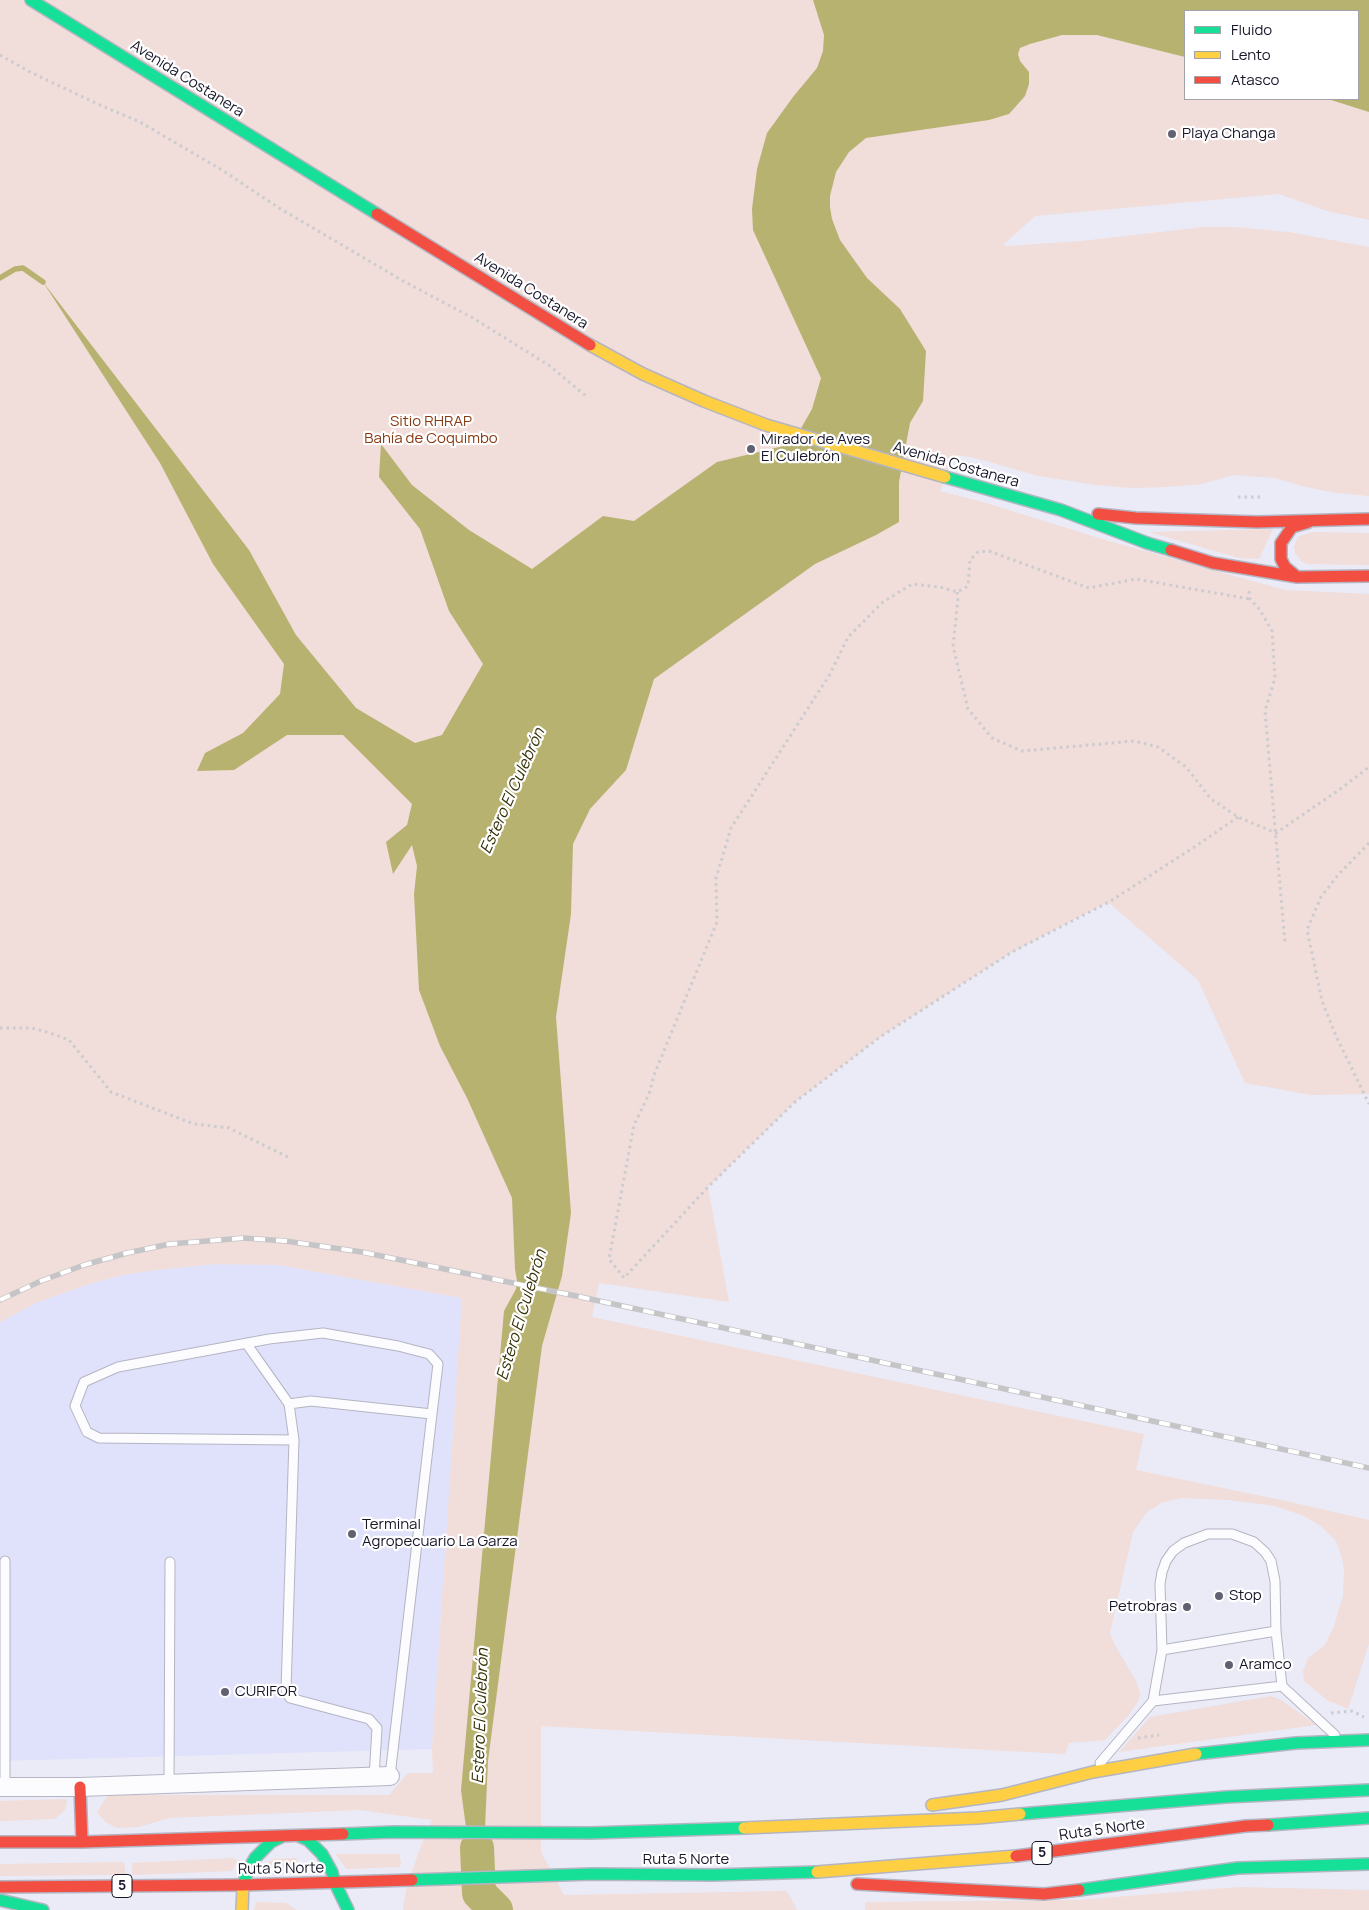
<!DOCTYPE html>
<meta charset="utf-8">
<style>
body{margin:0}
#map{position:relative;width:1369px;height:1910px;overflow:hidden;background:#eaebf7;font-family:Manrope,sans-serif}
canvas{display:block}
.legend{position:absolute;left:1184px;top:10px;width:175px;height:90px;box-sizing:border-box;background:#fff;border:1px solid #a2a2a9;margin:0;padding:6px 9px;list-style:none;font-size:15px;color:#171629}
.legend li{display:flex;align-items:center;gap:10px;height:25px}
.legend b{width:25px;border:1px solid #a2a2a9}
</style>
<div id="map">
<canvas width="1369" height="1910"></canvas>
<ul class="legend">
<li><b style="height:6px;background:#16e098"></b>Fluido</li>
<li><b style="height:6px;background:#ffcf43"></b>Lento</li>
<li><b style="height:6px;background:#f24e42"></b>Atasco</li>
</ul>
</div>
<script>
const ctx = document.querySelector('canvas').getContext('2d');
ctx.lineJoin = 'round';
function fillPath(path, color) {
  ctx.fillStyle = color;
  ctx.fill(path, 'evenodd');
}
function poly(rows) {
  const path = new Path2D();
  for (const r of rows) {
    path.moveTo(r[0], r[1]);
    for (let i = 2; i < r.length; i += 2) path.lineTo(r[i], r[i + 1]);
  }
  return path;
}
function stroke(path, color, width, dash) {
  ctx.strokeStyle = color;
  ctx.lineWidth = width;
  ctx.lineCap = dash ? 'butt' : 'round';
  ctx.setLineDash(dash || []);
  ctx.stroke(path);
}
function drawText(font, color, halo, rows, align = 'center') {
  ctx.font = font + ' Manrope,sans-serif';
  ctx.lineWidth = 4.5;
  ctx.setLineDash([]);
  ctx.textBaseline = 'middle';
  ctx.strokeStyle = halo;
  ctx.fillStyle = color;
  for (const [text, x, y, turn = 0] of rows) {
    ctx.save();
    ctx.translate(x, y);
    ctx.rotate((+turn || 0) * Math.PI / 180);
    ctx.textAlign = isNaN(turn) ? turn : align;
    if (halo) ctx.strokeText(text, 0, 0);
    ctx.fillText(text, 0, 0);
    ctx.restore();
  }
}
fillPath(poly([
 [216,1264,278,1265,462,1298,432,1749,0,1761,0,1322,38,1302,92,1283,123,1275,155,1270]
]), '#e0e1fb');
fillPath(poly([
 [0,0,1369,0,1369,220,1327,211,1279,194,1035,216,1003,245,1008,246,1081,241,1204,227,1235,227,1289,232,1369,247,1369,496,1330,492,1302,486,1275,478,1234,475,1202,484,1166,487,1131,488,1096,485,1038,476,983,460,959,455,953,459,940,491,983,502,1102,539,1285,590,1369,594,1369,1094,1311,1095,1245,1083,1198,980,1108,902,1012,952,880,1037,795,1102,708,1187,729,1302,599,1283,592,1317,1144,1434,1136,1470,1286,1501,1369,1520,1369,1644,1348,1709,1327,1700,1304,1681,1303,1671,1309,1657,1325,1645,1334,1626,1343,1596,1344,1570,1342,1558,1336,1541,1322,1527,1304,1516,1275,1506,1228,1500,1181,1498,1163,1502,1147,1512,1133,1532,1110,1633,1115,1645,1137,1683,1140,1693,1139,1700,1128,1716,1105,1740,1069,1743,1065,1754,541,1726,541,1852,564,1895,787,1891,797,1910,403,1910,406,1890,419,1851,432,1820,359,1810,169,1818,139,1827,117,1828,105,1822,97,1812,108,1795,389,1795,408,1773,433,1773,432,1749,462,1298,278,1265,216,1264,155,1270,123,1275,92,1283,38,1302,0,1322],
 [1185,11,1358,11,1358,99,1185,99],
 [1273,529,1259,559,1239,558,1149,532],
 [1312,532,1369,533,1369,565,1307,564,1302,562,1295,553,1294,547,1298,537],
 [1271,1696,1281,1700,1316,1725,1119,1752,1150,1717],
 [65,1799,67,1801,65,1810,55,1819,0,1821,0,1801],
 [336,1854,399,1854,401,1863,400,1867,346,1869],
 [232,1858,238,1860,232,1871,132,1875,132,1863],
 [297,1858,297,1870,257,1871,273,1859],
 [124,1862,126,1875,0,1876,0,1864],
 [1238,1887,1369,1890,1369,1910,865,1910,865,1902,1079,1900],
 [256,1902,286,1903,297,1910,254,1910]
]), '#f1ddd9');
fillPath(poly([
 [813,0,1369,0,1369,112,1328,99,1358,99,1358,11,1185,11,1185,57,1097,35,1062,35,1030,44,1020,48,1018,54,1020,61,1029,72,1029,84,1025,96,1009,114,989,120,866,138,849,152,836,172,830,196,830,207,832,219,840,240,867,278,900,309,926,351,923,401,910,423,899,482,899,522,876,535,815,564,654,679,626,770,590,809,573,844,571,914,556,1017,571,1213,562,1276,542,1346,488,1761,484,1850,479,1893,469,1850,461,1790,504,1311,516,1289,517,1281,515,1269,512,1198,467,1098,440,1046,419,990,414,894,417,866,412,845,393,874,386,842,407,825,412,804,343,735,287,735,234,770,197,771,205,753,243,733,280,694,284,664,213,564,160,463,43,282,249,550,296,635,356,708,415,743,442,735,483,664,449,611,420,529,379,477,381,444,412,485,469,530,532,569,603,516,634,521,717,462,792,444,812,409,821,378,753,230,752,209,757,169,767,133,793,97,817,68,823,51,824,35]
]), '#b8b271');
stroke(poly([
 [0,278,15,269,23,268,43,282]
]), '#b8b271', 5.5);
stroke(poly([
 [477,1848,479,1893,496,1910]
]), '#b8b271', 34);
const lane = poly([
 [246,1343,289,1404],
 [294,1440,99,1438,87,1432,75,1406,84,1382,118,1367,269,1339,323,1333,398,1346,429,1354,438,1364,432,1414],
 [5,1561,5,1787],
 [1162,1650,1276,1631],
 [1153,1701,1162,1650,1160,1584,1162,1572,1166,1561,1173,1551,1184,1543,1208,1534,1232,1534,1254,1542,1265,1552,1271,1561,1275,1581,1276,1631,1282,1686],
 [1100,1763,1153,1701,1282,1686,1335,1735],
 [374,1777,377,1728,369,1719,290,1698,286,1690,294,1440,289,1404,311,1401,432,1414,390,1776],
 [169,1783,170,1562]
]);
const street = poly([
 [0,1787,80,1787,390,1776]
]);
const fast = poly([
 [31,0,377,214],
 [945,477,1061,510,1147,543,1171,550],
 [1196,1754,1296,1743,1369,1740],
 [1020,1814,1226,1797,1369,1790],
 [1268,1825,1369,1818],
 [343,1834,393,1832,591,1833,744,1828],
 [299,1836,308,1840,322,1854,332,1872,335,1883],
 [412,1880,592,1874,713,1875,817,1872],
 [335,1883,348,1910],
 [243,1885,248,1870,255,1858,271,1842,281,1837],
 [1079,1890,1238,1868,1369,1864],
 [0,1900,43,1910]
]);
const slow = poly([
 [590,345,643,374,704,401,766,425,945,477],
 [932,1805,1002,1795,1093,1772,1196,1754],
 [744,1828,978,1818,1020,1814],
 [817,1872,1016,1856],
 [242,1910,243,1885]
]);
const jam = poly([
 [377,214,590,345],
 [1098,514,1136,518,1257,522,1369,519],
 [1171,550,1213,563,1297,577,1369,576],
 [1297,577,1285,567,1281,559,1281,543,1292,527,1309,522],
 [80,1787,82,1842],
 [0,1842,82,1842,343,1834],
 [1016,1856,1246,1826,1268,1825],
 [857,1884,1044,1894,1079,1890],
 [0,1887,243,1885,412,1880]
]);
stroke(lane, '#b4b5c3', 11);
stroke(street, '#b4b5c3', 20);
stroke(fast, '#b4b5c3', 14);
stroke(slow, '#b4b5c3', 14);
stroke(jam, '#b4b5c3', 14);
stroke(poly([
 [0,55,30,72,102,106,140,122,222,170,279,208,405,282,473,318,550,366,587,397],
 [1238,497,1264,497],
 [1249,591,1250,599,1260,610,1272,631,1275,678,1265,711,1285,943],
 [957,592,958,598,953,646,968,709,992,738,1022,751,1134,741,1158,747,1186,767,1211,799,1238,817,1276,833,1339,790,1369,767],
 [1238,817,1196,846,1109,902,1012,952,880,1037,795,1102,708,1187,624,1278,609,1259,634,1125,649,1094,654,1075,717,922,716,878,731,828,830,674,848,637,883,602,912,584,940,587,957,592,968,586,970,560,978,552,989,551,1089,588,1136,579,1250,599],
 [1369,843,1338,875,1321,897,1307,930,1322,1001,1336,1036,1369,1104],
 [0,1028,32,1028,50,1033,69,1040,111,1092,194,1124,229,1128,288,1157],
 [1331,1713,1352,1711,1364,1717],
 [1138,1738,1159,1735]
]), '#cbcbd0', 3, [2.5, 4]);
stroke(lane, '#fcfcfe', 9);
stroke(street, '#fcfcfe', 18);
stroke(fast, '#16e098', 11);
stroke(slow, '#ffcf43', 11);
stroke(jam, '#f24e42', 11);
const rail = poly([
 [0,1300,41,1281,84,1265,127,1253,170,1244,244,1238,285,1241,362,1252,581,1297,1369,1468]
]);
stroke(rail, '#c5c5c8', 5.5);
stroke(rail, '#fff', 4, [11]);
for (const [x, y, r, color] of [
 [1172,134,5,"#616171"],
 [751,449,5,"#616171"],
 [352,1534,5,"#616171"],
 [1219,1596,5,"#616171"],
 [1187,1607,5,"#616171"],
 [1229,1665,5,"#616171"],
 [225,1692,5,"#616171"]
]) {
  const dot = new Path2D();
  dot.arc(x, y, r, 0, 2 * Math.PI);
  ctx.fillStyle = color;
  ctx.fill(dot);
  stroke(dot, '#fff', 2);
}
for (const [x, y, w] of [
 [1042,1853,20],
 [122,1886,20]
]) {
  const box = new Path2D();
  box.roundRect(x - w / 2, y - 11.5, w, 23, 4);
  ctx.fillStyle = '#fff';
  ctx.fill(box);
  stroke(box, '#171629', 1);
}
drawText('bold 14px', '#171629', null, [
 ["5",1042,1853],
 ["5",122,1886]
]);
drawText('15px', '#171629', '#fff', [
 ["Avenida Costanera",187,79,32],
 ["Avenida Costanera",531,291,32],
 ["Avenida Costanera",956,465,16],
 ["Ruta 5 Norte",1102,1830,-8],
 ["Ruta 5 Norte",686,1860],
 ["Ruta 5 Norte",281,1869,-1]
]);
drawText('15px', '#171629', '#fff', [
 ["Playa Changa",1182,134],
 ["Mirador de Aves",761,440],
 ["El Culebrón",761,457],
 ["Terminal",362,1525],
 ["Agropecuario La Garza",362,1542],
 ["Stop",1229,1596],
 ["Petrobras",1177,1607,"right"],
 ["Aramco",1239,1665],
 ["CURIFOR",235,1692]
], 'left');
drawText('15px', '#873910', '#fff', [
 ["Sitio RHRAP",431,422],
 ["Bahía de Coquimbo",431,439]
]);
drawText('italic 16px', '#353106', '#fff', [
 ["Estero El Culebrón",513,791,-66],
 ["Estero El Culebrón",522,1315,-73],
 ["Estero El Culebrón",481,1716,-88]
]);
</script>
